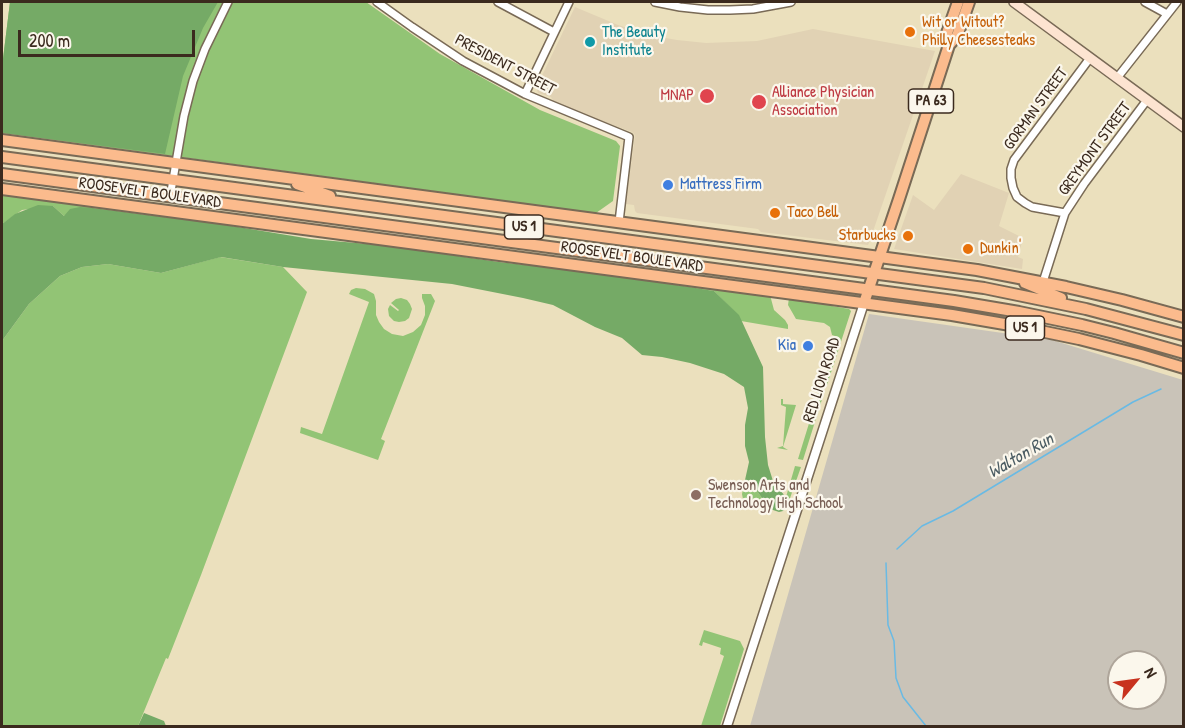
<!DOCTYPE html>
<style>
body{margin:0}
#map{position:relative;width:1185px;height:728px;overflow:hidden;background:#ebe0bd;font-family:"Patrick Hand",sans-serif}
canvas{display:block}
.frame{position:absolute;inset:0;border:3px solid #3b2a1e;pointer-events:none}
.north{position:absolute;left:1107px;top:650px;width:60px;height:60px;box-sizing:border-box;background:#fbf7ec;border:2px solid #aea59a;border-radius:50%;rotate:61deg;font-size:16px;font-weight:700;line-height:24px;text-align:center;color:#3b2a1e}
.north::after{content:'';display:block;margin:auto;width:21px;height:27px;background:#c8321e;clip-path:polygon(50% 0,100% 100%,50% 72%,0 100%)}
.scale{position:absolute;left:18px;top:30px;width:177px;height:27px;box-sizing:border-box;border:3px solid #3b2a1e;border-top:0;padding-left:8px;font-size:18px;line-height:21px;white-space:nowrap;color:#3b2a1e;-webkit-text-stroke:4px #fbf7ec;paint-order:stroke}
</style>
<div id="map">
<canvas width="1185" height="728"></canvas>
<div class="frame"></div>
<div class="north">N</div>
<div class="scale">200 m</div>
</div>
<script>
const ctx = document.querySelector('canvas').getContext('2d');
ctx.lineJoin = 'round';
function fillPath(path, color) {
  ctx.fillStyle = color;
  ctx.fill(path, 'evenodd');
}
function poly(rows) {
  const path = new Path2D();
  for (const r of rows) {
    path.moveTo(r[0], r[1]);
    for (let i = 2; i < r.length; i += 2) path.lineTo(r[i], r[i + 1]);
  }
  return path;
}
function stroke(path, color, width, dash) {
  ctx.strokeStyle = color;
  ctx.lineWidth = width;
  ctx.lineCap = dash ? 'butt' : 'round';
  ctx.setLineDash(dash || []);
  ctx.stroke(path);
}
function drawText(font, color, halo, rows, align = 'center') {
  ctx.font = font + ' "Patrick Hand",sans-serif';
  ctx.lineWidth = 4.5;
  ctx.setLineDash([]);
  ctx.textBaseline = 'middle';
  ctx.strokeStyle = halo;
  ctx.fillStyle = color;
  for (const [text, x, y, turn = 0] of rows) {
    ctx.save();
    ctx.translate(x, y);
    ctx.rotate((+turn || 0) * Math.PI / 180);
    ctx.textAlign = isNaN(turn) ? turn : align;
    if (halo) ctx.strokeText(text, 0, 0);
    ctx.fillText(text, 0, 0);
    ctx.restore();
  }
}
fillPath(poly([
 [575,7,618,25,654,36,677,40,706,43,757,41,813,29,935,51,869,243,868,245,761,232,758,229,637,213,635,211,634,205,626,204,635,135,632,132,586,115,553,101,551,97,538,93,537,90,537,86],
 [961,174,1009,193,999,226,1023,238,1018,257,1023,259,1022,269,894,249,913,195,934,210]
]), '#e1d2b4');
fillPath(poly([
 [869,314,1052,340,1183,380,1183,726,750,726],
 [1119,662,1155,662,1155,698,1119,698]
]), '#c9c3b8');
fillPath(poly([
 [10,2,366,2,440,54,540,110,616,141,620,146,613,201,596,213,2,133,2,67],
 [2,194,95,207,135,214,93,208,64,216,53,206,22,210,2,224],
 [220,257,283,267,307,292,201,575,168,659,166,658,138,726,2,726,2,341,29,304,60,276,82,267,108,264,161,273],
 [679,286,714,288,770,295,774,310,785,320,788,325,788,329,741,321,738,315,714,291],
 [356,288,365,289,374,294,376,301,376,315,379,322,384,329,392,334,403,336,413,332,421,325,425,315,425,306,422,298,422,294,431,294,435,301,381,439,385,441,378,460,300,433,301,427,322,434,369,302,349,294,351,290],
 [401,298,407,300,410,304,412,309,409,318,405,321,399,322,394,321,389,316,388,309,390,305,398,311,399,310,391,303,396,299],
 [789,298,831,304,832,306,849,309,851,311,827,385,823,383,838,337,832,335,830,327,824,323,796,319,788,305],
 [819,391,824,393,803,460,798,459],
 [781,399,783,399,783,404,796,405,783,447,788,450,777,448,783,446,786,407,781,405],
 [795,466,801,467,789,501,786,497],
 [745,480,754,487,770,509,779,512,749,502,748,503,743,499,742,494],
 [704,630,740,641,744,649,720,726,701,726,724,656,720,654,721,648,703,642,702,646,699,645]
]), '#92c475');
fillPath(poly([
 [10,2,218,2,203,28,183,76,165,154,2,133,2,67],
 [38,205,53,206,64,216,70,209,80,207,93,208,220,224,311,239,390,246,499,262,616,275,714,291,739,315,763,367,765,437,768,465,773,481,788,500,783,511,779,512,770,509,754,487,745,480,749,462,745,446,745,425,748,408,744,387,724,374,690,363,662,357,642,355,622,338,595,327,553,305,523,298,452,284,283,267,221,257,161,273,108,264,82,267,60,276,29,304,2,341,2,224,15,214],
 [144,713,164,721,166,726,138,726]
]), '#75aa66');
stroke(poly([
 [897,549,922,526,953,511,1133,402,1161,389],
 [886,563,888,625,894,641,896,678,903,697,926,726]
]), '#69bae4', 1.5);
const minor = poly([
 [377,2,412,27,463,61,525,94,629,137,619,222],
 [498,2,554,32],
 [655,2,680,7,708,10,730,10,753,9,791,2],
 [1145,2,1167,14],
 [1117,78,1177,2],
 [525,94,569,2],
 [170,197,184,116,193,81,205,49,228,2],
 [1065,213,1032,207,1025,203,1017,197,1013,188,1011,178,1011,169,1014,160,1090,58],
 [1043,282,1065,213,1084,184,1147,100]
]);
const tertiary = poly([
 [727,726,864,303]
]);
const secondary = poly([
 [1014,2,1184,127]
]);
const primary = poly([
 [949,45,947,33,958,2],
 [864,303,899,199,949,45,957,36,969,2]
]);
const trunk = poly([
 [2,140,977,270,1066,287,1122,300,1184,317],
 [2,157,984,288,1086,309,1184,335],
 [2,174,954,301,1019,312,1082,325,1114,333,1184,353],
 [297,184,330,196],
 [2,189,952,315,1016,326,1079,339,1141,355,1184,368],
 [1025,283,1061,298]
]);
stroke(minor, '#796a56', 10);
stroke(tertiary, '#796a56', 11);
stroke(secondary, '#796a56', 12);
stroke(primary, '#796a56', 14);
stroke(trunk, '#796a56', 14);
stroke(minor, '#fff', 7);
stroke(tertiary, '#fff', 8);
stroke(secondary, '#fde4d1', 9);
stroke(primary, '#fbbb8d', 10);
stroke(trunk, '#fbbb8d', 10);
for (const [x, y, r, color] of [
 [910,32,6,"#e8710a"],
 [590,42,6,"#0f9aa8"],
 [707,96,8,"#e0444e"],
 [759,102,8,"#e0444e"],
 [668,185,6,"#3f7fe0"],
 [775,213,6,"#e8710a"],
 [908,236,6,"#e8710a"],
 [968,249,6,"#e8710a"],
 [808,346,6,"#3f7fe0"],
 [696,495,6,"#8d6e63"]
]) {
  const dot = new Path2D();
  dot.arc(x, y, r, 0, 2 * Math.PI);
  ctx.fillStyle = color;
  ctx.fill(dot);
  stroke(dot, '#fbf7ec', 2);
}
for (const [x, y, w] of [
 [931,101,45],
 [524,227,39],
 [1025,328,39]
]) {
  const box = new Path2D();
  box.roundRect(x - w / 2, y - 12, w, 24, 4.5);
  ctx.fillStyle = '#fbf7ec';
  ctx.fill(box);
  stroke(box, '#3b2a1e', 1.5);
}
drawText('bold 15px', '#3b2a1e', null, [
 ["PA 63",931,101],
 ["US 1",524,227],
 ["US 1",1025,328]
]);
drawText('16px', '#c56008', '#fbf7ec', [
 ["Wit or Witout?",922,23],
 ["Philly Cheesesteaks",922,41],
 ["Taco Bell",787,213],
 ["Starbucks",896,236,"right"],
 ["Dunkin'",980,249]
], 'left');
drawText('16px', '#0d838f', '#fbf7ec', [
 ["The Beauty",602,33],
 ["Institute",602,51]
], 'left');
drawText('16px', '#3b2a1e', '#fbf7ec', [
 ["PRESIDENT STREET",505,65,28],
 ["GORMAN STREET",1036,109,-54],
 ["GREYMONT STREET",1095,149,-54],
 ["ROOSEVELT BOULEVARD",150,193,8],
 ["ROOSEVELT BOULEVARD",632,257,8],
 ["RED LION ROAD",822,380,-72]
]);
drawText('16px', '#be3a42', '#fbf7ec', [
 ["Alliance Physician",772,93],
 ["Association",772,111],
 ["MNAP",694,96,"right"]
], 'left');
drawText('16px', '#366cbe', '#fbf7ec', [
 ["Mattress Firm",680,185],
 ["Kia",796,346,"right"]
], 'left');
drawText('16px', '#785e54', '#fbf7ec', [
 ["Swenson Arts and",708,486],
 ["Technology High School",708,504]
], 'left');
drawText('italic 18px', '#4b5c63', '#fbf7ec', [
 ["Walton Run",1021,456,-30]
]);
</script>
